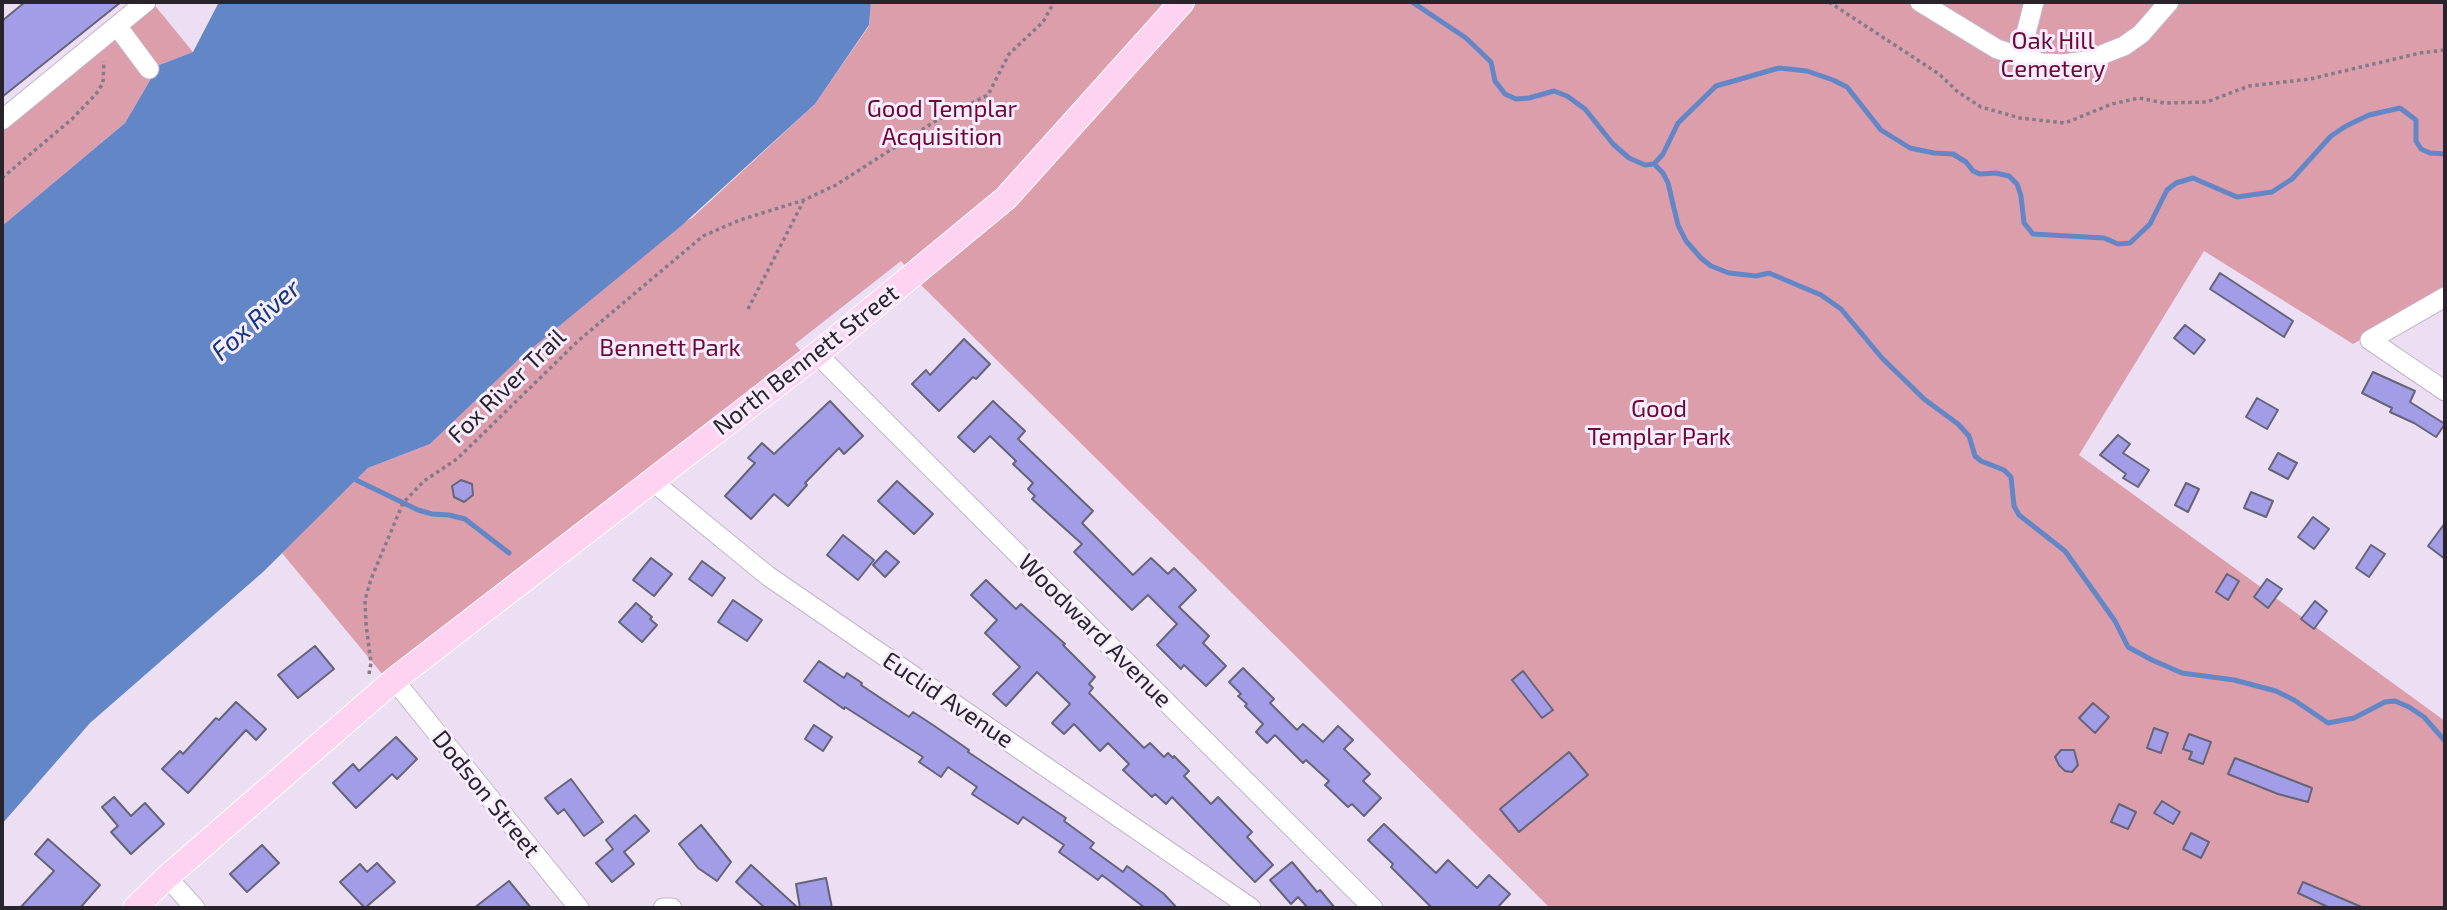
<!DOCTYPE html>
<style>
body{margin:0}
#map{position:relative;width:2447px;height:910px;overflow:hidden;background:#ecdff4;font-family:"Exo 2",sans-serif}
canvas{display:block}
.frame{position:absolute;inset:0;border:4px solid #29242c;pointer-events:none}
</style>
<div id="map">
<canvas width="2447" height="910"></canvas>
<div class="frame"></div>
</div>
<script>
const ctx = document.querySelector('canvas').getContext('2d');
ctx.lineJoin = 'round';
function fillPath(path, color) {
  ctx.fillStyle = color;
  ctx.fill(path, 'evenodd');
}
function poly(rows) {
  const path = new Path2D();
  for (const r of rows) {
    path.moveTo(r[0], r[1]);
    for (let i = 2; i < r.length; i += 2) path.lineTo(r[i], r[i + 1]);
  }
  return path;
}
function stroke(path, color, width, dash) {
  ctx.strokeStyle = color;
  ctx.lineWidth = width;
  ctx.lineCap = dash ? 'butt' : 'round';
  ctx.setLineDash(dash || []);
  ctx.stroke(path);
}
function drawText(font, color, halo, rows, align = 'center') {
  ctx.font = font + ' "Exo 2",sans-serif';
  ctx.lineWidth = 6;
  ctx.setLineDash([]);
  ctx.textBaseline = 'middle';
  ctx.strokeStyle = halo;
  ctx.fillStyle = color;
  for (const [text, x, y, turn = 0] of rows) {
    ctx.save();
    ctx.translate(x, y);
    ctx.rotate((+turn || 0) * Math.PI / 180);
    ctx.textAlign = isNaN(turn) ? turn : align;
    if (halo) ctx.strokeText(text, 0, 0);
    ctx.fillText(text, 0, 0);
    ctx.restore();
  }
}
fillPath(poly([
 [152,2,193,52,159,65,125,123,2,226,2,120],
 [871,2,2445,2,2445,293,2353,344,2204,251,2079,455,2445,721,2445,908,1550,908,921,285,901,261,795,344,804,355,383,675,282,553,368,468,430,444,519,359,686,221,692,218,815,104,869,26]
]), '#dd9eac');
fillPath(poly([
 [219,2,871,2,869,25,815,104,681,226,519,359,430,444,368,468,263,572,90,723,2,824,2,226,125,123,159,65,193,52]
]), '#6386c6');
stroke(poly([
 [1412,2,1466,38,1491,62,1495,81,1505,94,1516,99,1529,98,1554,91,1567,96,1585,109,1613,144,1629,158,1645,165,1654,164,1663,154,1678,123,1716,86,1779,68,1807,71,1833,80,1847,87,1881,130,1910,148,1934,153,1953,154,1966,162,1973,171,1980,174,1996,173,2009,176,2017,184,2021,196,2024,223,2033,234,2104,238,2118,244,2130,243,2150,224,2167,190,2176,183,2193,178,2237,197,2272,192,2292,179,2331,136,2346,126,2369,115,2400,108,2416,120,2416,141,2421,149,2430,153,2445,154],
 [1654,164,1663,173,1668,183,1678,225,1686,241,1701,258,1711,266,1729,273,1756,276,1769,273,1821,295,1841,309,1882,358,1924,399,1958,424,1969,436,1975,456,1981,461,2004,470,2011,477,2014,506,2019,515,2065,551,2115,621,2128,647,2152,660,2182,673,2234,680,2276,691,2294,700,2328,723,2354,718,2385,702,2395,701,2409,707,2424,717,2445,741],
 [356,480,418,510,432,514,449,515,465,519,509,553]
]), '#6386c6', 5);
const building = poly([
 [25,2,121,2,2,97,2,21,25,2],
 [2220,273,2293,321,2284,337,2210,289,2220,273],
 [2185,325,2205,340,2194,354,2174,338,2185,325],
 [964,339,990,364,976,379,973,377,939,411,912,384,926,370,930,375,964,339],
 [2373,372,2415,391,2410,402,2445,424,2436,437,2414,423,2390,412,2392,408,2362,393,2373,372],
 [2257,398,2278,410,2267,429,2246,417,2257,398],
 [830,401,863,436,844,454,839,448,805,483,807,485,788,506,774,494,751,519,725,496,755,463,748,458,762,443,774,454,830,401],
 [993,401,1025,431,1018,439,1093,511,1082,523,1133,575,1151,558,1168,574,1174,568,1196,590,1179,607,1209,636,1203,643,1226,666,1206,686,1184,665,1181,669,1157,645,1177,624,1148,595,1132,610,1074,552,1082,544,1032,499,1035,496,1028,489,1033,483,1013,464,1016,461,990,436,974,452,958,437,993,401],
 [2118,435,2130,444,2123,453,2149,470,2138,487,2123,478,2126,474,2100,455,2118,435],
 [2278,453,2297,463,2288,479,2269,469,2278,453],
 [461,480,472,484,473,495,464,502,454,497,452,486,461,480],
 [897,481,933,514,914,534,878,501,897,481],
 [2186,483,2199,489,2188,512,2175,505,2186,483],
 [2251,492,2273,501,2266,517,2244,508,2251,492],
 [2313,517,2329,529,2314,549,2298,537,2313,517],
 [2445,523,2445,559,2428,546,2445,523],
 [843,535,874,560,858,580,827,555,843,535],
 [2371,545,2385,554,2369,577,2356,568,2371,545],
 [886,551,899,562,885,577,873,565,886,551],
 [651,558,672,574,654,596,633,580,651,558],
 [702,561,725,578,712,596,689,579,702,561],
 [2227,574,2239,581,2228,600,2216,592,2227,574],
 [2267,579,2282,589,2268,608,2254,597,2267,579],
 [986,580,1016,609,1021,604,1065,644,1063,645,1095,677,1089,684,1093,688,1089,693,1144,748,1150,743,1164,757,1168,753,1173,758,1174,756,1189,771,1184,776,1211,804,1218,797,1252,832,1247,837,1273,865,1255,882,1172,797,1166,804,1155,794,1152,797,1123,770,1129,764,1108,743,1100,751,1074,724,1064,734,1052,723,1070,704,1037,672,1006,706,993,694,1020,667,985,633,997,620,971,595,986,580],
 [733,600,762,620,747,641,718,622,733,600],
 [2315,601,2327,611,2314,629,2301,619,2315,601],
 [636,603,652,617,650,619,657,625,642,642,619,622,636,603],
 [315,646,334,669,298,698,278,675,315,646],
 [819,661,844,678,847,673,862,683,861,685,909,717,913,712,933,725,969,750,968,752,1066,818,1064,821,1094,843,1090,848,1123,872,1127,866,1164,894,1177,908,1145,908,1102,875,1098,880,1059,852,1064,845,1023,817,1018,824,972,794,977,787,948,767,941,777,919,762,923,757,845,707,844,709,804,681,819,661],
 [1243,668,1274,699,1270,703,1297,730,1303,724,1323,742,1338,726,1353,740,1344,749,1370,774,1363,781,1381,798,1364,816,1352,804,1348,807,1325,785,1329,781,1306,760,1303,763,1275,735,1267,743,1256,732,1263,724,1245,706,1247,704,1238,696,1241,694,1229,682,1243,668],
 [1523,671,1553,710,1542,718,1512,680,1523,671],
 [236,702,266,729,256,740,246,730,188,793,162,769,180,751,183,754,216,718,219,720,236,702],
 [2093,703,2109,717,2095,733,2079,718,2093,703],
 [814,725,832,737,823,751,805,739,814,725],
 [2154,728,2168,733,2161,753,2147,748,2154,728],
 [2189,734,2211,742,2203,764,2189,759,2192,752,2183,749,2189,734],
 [396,737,417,759,397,779,392,774,356,808,333,783,353,764,359,771,396,737],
 [2061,750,2074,750,2078,765,2072,772,2065,771,2059,765,2055,757,2061,750],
 [1569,752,1588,775,1519,832,1500,809,1569,752],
 [2235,758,2312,788,2308,802,2278,794,2228,774,2235,758],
 [571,779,603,822,584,836,564,809,558,814,545,798,571,779],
 [114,797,131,816,145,803,164,824,131,854,111,832,118,826,102,807,114,797],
 [2162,801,2180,812,2173,824,2154,813,2162,801],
 [2119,804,2136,812,2128,829,2111,822,2119,804],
 [635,815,649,831,624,852,634,864,612,882,596,863,613,849,606,840,635,815],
 [1384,824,1436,873,1448,860,1477,888,1489,875,1510,894,1497,908,1432,908,1391,867,1393,864,1368,840,1384,824],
 [701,825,731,862,717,881,698,868,679,844,701,825],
 [2191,833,2209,842,2201,858,2183,849,2191,833],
 [48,839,100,885,80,908,20,908,54,871,35,854,48,839],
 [262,845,279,863,247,892,230,874,262,845],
 [1292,862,1317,892,1320,890,1335,908,1308,908,1298,897,1291,904,1270,880,1292,862],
 [377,863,395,882,365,908,340,882,360,864,367,872,377,863],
 [751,865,798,908,765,908,736,882,751,865],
 [826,878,832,908,800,908,796,884,826,878],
 [509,881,531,908,474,908,509,881],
 [2303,882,2364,908,2330,908,2298,893,2303,882]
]);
fillPath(building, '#a39de7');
stroke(building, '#656479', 2);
const minor = poly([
 [1920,2,1997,49,2042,63,2064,64,2086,61,2124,46,2141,34,2169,2],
 [117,26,149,69],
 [2020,57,2034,2],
 [2,120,146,2],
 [2445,297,2370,340,2445,391],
 [817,354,1373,908],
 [652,481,768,576,1251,908],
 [394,680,579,908],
 [167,877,195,908],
 [663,908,672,908]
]);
const major = poly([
 [135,908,167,877,394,680,817,354,1006,198,1182,2]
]);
stroke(minor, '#c2b5ca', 21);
stroke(major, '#fff', 26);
stroke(poly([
 [1829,2,1939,74,1958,92,1981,107,2020,118,2065,123,2112,104,2139,98,2164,103,2207,102,2249,86,2310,79,2420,53,2445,50],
 [2,178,72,119,96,94,103,83,104,61],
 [748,309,803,202],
 [369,674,371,663,366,624,365,600,371,579,403,503,424,481,457,459,578,341,703,236,740,220,804,200,836,185,934,122,988,95,1009,54,1043,22,1054,2]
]), '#847b89', 3.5, [3.5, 3.5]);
stroke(minor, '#fff', 19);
stroke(major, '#fed3f1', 24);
drawText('24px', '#6f0833', '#f8edff', [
 ["Oak Hill",2053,41],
 ["Cemetery",2053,69],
 ["Good Templar",942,109],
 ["Acquisition",942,137],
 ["Bennett Park",670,348],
 ["Good",1659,409],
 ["Templar Park",1659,437]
]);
drawText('24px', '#29242c', '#f8edff', [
 ["North Bennett Street",806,360,-38],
 ["Fox River Trail",507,386,-44],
 ["Woodward Avenue",1095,631,45],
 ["Euclid Avenue",948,700,34],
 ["Dodson Street",486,794,51]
]);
drawText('italic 26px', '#0f3783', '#f8edff', [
 ["Fox River",256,320,-41]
]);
</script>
